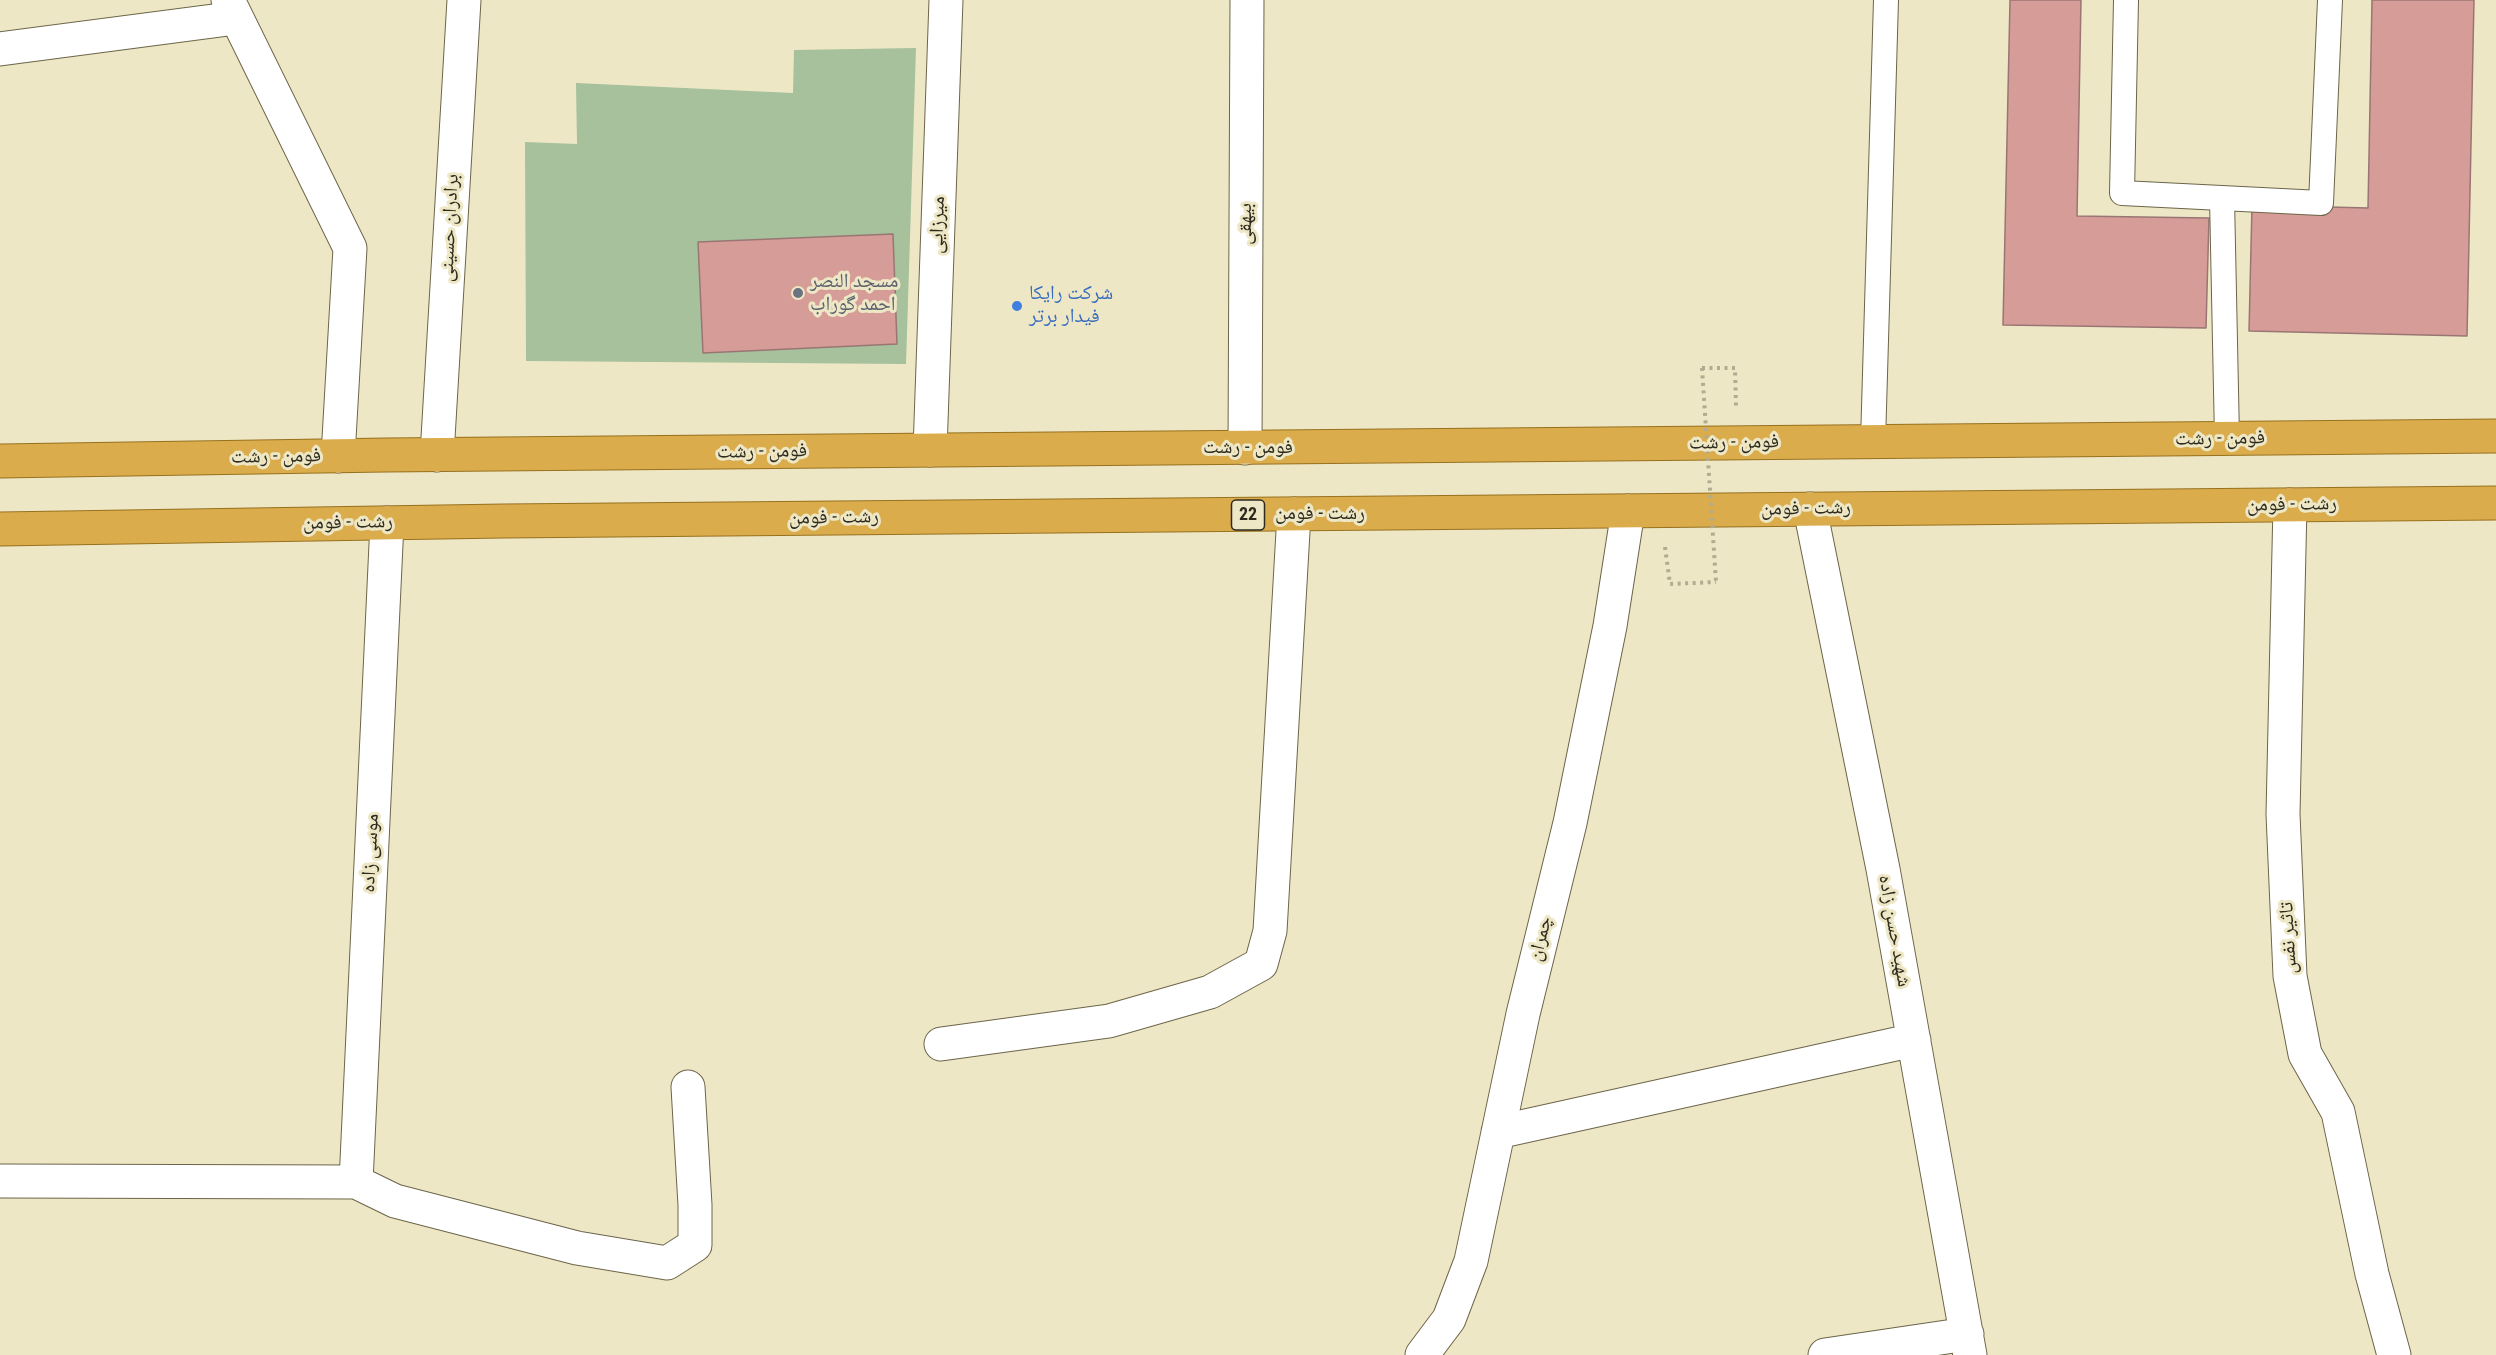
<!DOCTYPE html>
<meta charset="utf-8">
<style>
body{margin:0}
canvas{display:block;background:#eee7c6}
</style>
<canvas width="2496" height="1355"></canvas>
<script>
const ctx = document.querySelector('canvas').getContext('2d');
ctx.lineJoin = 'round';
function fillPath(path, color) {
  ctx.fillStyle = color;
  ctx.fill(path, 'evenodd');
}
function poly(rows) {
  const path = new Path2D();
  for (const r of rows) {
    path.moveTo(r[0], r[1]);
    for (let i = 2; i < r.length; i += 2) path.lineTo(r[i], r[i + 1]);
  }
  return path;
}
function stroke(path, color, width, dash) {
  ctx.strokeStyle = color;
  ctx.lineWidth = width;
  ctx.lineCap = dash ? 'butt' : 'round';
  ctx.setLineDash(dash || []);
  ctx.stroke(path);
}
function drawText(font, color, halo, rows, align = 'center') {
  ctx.font = font + ' "Roboto Condensed","Noto Naskh Arabic",sans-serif';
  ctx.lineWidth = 6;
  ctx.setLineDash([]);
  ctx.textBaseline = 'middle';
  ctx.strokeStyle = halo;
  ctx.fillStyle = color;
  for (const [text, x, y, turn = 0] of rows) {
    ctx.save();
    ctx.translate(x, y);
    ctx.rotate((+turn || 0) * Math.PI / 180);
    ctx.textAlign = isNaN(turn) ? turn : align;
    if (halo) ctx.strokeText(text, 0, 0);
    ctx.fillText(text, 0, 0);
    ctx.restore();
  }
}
fillPath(poly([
 [916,48,906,364,526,361,525,142,577,144,576,83,793,93,794,50]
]), '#a6c19b');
const building = poly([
 [2010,0,2081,0,2077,216,2209,218,2206,328,2003,325,2010,0],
 [2372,0,2474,0,2467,336,2249,331,2252,205,2368,208,2372,0],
 [893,234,897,344,703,353,698,242,893,234]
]);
fillPath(building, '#d69c97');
stroke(building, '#997673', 1.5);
const service = poly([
 [2126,0,2122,193,2321,203,2330,0],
 [2222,198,2227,438],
 [1873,442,1886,0]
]);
const minor = poly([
 [228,0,350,248,338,456],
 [0,49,236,18],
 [1245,448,1247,0],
 [930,450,946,0],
 [437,455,464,0],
 [2290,505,2283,814,2290,976,2305,1054,2338,1112,2372,1274,2394,1355],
 [1810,509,1883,869,1970,1355],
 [941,1044,1109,1021,1210,992,1261,964,1270,931,1294,514],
 [1498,1132,1914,1040],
 [0,1181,356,1182,395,1201,577,1248,667,1263,695,1245,695,1205,688,1087],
 [356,1182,387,523],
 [1422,1355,1449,1319,1471,1261,1523,1014,1570,823,1610,626,1628,511],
 [1825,1355,1967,1334]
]);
const trunk = poly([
 [0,461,386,455,2496,436],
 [0,529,504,521,2496,503]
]);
stroke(service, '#6c6549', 26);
stroke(minor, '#6c6549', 35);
stroke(trunk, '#97711f', 35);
stroke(poly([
 [1702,368,1735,368,1736,407],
 [1665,547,1670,584,1716,582]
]), '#b1ab91', 4, [3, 4.5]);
stroke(service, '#fff', 24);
stroke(minor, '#fff', 33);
stroke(trunk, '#daac4c', 33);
stroke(poly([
 [1702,368,1716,582]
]), '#b1ab91', 4, [3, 4.5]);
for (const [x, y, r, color] of [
 [798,293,6,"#6b7280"],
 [1017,306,6,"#3f7fe0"]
]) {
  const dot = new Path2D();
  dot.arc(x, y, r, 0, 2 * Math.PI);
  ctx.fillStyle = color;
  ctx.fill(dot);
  stroke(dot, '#eee7c6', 2);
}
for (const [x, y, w] of [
 [1248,515,33]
]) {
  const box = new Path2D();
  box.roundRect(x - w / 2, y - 15, w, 30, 4.5);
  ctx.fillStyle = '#eee7c6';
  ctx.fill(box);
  stroke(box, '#2d2a1e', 1.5);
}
drawText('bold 18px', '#2d2a1e', null, [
 ["22",1248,515]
]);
drawText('20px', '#2d2a1e', '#eee7c6', [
 ["بیهقی",1246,224,-90],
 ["میرزایی",938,225,-88],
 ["برادران حسینی",450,228,-87],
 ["فومن - رشت",2220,439,-1],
 ["فومن - رشت",1734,443,-1],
 ["فومن - رشت",1248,448],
 ["فومن - رشت",762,452,-1],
 ["فومن - رشت",276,457,-1],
 ["رشت - فومن",2292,505,-1],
 ["رشت - فومن",1806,509,-1],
 ["رشت - فومن",1320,514],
 ["رشت - فومن",834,518,-1],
 ["رشت - فومن",348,523,-1],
 ["موسی زاده",371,853,-87],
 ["شهید حسن زاده",1894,931,80],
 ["تاثیر نفس",2289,938,-93],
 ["چمران",1541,939,-76]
]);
drawText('20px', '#5b616d', '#eee7c6', [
 ["مسجد النصر",810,282],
 ["احمد گوراب",810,305]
], 'left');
drawText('20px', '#366cbe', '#eee7c6', [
 ["شرکت رایکا",1029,294],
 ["فیدار برتر",1029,317]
], 'left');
</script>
